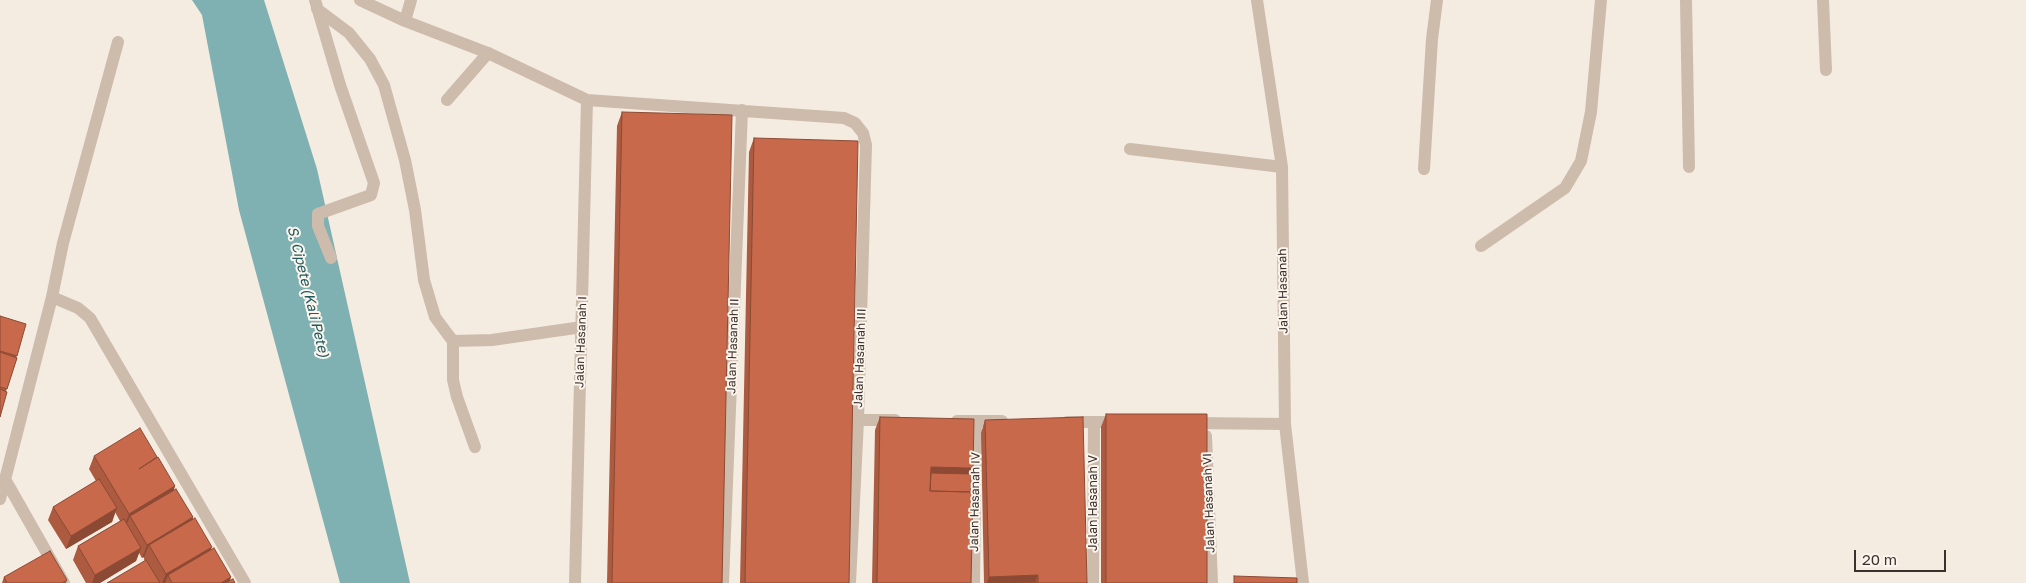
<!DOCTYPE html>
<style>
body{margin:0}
#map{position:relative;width:2026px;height:583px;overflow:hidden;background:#f4ebe1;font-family:"Golos Text",sans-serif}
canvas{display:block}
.scale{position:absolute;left:1854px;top:550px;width:92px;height:22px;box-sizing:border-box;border:2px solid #3b302b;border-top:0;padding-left:6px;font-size:15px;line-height:18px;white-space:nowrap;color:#3b302b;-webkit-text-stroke:4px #fbf5ee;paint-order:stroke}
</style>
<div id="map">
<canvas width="2026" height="583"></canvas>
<div class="scale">20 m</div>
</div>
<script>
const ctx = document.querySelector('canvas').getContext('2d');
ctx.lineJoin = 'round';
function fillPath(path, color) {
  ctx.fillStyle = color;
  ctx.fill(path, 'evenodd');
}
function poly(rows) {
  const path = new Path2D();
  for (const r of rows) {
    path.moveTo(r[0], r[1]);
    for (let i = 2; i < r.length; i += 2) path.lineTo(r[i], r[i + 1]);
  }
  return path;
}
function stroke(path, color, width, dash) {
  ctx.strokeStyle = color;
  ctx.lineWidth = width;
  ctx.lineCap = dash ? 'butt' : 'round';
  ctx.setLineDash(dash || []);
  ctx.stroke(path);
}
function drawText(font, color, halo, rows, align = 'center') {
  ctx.font = font + ' "Golos Text",sans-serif';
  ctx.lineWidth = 4;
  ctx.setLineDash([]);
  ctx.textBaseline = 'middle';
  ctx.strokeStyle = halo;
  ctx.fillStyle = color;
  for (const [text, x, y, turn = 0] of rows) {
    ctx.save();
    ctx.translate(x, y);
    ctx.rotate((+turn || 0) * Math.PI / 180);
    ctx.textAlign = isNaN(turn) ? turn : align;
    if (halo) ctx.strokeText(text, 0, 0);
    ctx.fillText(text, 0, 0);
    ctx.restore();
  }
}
fillPath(poly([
 [192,0,264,0,317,169,410,583,340,583,239,210,202,15]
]), '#7fb0b2');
stroke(poly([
 [447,100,488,53],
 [453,341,453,380,457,397,475,447]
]), '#cdbbac', 12);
stroke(poly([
 [315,0,340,85,374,183,371,195,318,214,318,226,331,258],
 [360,0,405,21,488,53,587,100,844,118,855,123,863,133,866,145,858,420,850,583],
 [1257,0,1282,167,1285,424,1303,583],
 [1686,0,1689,167],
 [1823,0,1826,70],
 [317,9,349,33,370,59,384,85,405,160,415,210,424,280,435,317,446,332,453,341,492,340,582,327],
 [405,21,411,0],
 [1130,149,1282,167],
 [1424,169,1432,39,1437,0],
 [1481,246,1565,188,1581,161,1591,112,1601,0],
 [52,297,63,243,118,42],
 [858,420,895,420],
 [957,421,1002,421],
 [1067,422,1120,422],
 [1190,423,1285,424],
 [1206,436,1212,583],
 [6,481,64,583],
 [0,499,52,297,78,308,90,318,245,583],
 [575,583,587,100],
 [723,583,742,110],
 [974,583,976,421],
 [1093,583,1094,422]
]), '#cdbbac', 12);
fillPath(poly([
 [622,112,722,583,607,583,617,126],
 [754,138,849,583,740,583,749,152],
 [0,316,17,358,6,391,0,417],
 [1106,414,1207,583,1101,583,1101,427],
 [880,417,971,474,971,583,872,583,875,430],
 [985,420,1087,583,984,583,981,433],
 [94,456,157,457,156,459,175,486,174,489,193,517,193,519,211,550,231,577,230,580,235,583,107,583,145,561,144,559,144,557,142,558,139,553,136,561,100,583,86,583,73,560,78,546,120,521,115,512,112,522,66,549,48,520,53,507,96,481,89,469],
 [4,577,67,580,66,583,2,583]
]), '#ac5a40');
fillPath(poly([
 [931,467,973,468,968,482,928,480],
 [175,486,170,500,130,516,126,526,124,527,129,514],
 [117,508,112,522,66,549,71,536],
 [193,517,188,531,149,545,144,557,142,558,147,545],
 [212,547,207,561,168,575,165,583,162,583,166,574],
 [141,548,136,561,100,583,92,583,95,575],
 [1038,575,1035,583,987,583,989,577],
 [231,577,229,583,221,583]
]), '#8c4a34');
const building = poly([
 [622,112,732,115,722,583,612,583,622,112],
 [754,138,858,141,849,583,745,583,754,138],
 [0,316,26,324,17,356,0,351,0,316],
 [0,352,17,358,7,389,0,387,0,352],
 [0,389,7,392,0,417,0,389],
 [1106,414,1207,414,1207,583,1106,583,1106,414],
 [880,417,974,419,973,468,931,467,930,491,973,492,971,583,877,583,880,417],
 [1083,417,1087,583,1038,583,1038,575,989,577,985,420,1083,417],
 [140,428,157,457,139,469,158,457,175,486,129,514,94,456,140,428],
 [931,473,971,474,971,492,930,491,931,473],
 [99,479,117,508,71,536,53,507,99,479],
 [176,489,193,517,147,545,130,516,176,489],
 [195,518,212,547,166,574,149,545,195,518],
 [124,519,141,548,95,575,78,546,124,519],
 [214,548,231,577,221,583,172,583,168,575,214,548],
 [50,551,67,580,62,583,7,583,4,577,50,551],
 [146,560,160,583,107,583,146,560],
 [1234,576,1297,578,1297,583,1234,583,1234,576],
 [233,579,235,583,225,583,233,579],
 [1036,582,1036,583,987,583,1036,582]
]);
fillPath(building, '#c8694b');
stroke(building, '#8c4a34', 1);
drawText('12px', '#3b302b', '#fbf5ee', [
 ["Jalan Hasanah",1283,291,-91],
 ["Jalan Hasanah I",581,342,-88],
 ["Jalan Hasanah II",733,346,-88],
 ["Jalan Hasanah III",860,358,-88],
 ["Jalan Hasanah IV",975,502,-89],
 ["Jalan Hasanah V",1093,503,-90],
 ["Jalan Hasanah VI",1209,503,-92]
]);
drawText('italic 14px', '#1f5a5e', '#fbf5ee', [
 ["S. Cipete (Kali Pete)",308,292,76]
]);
</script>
